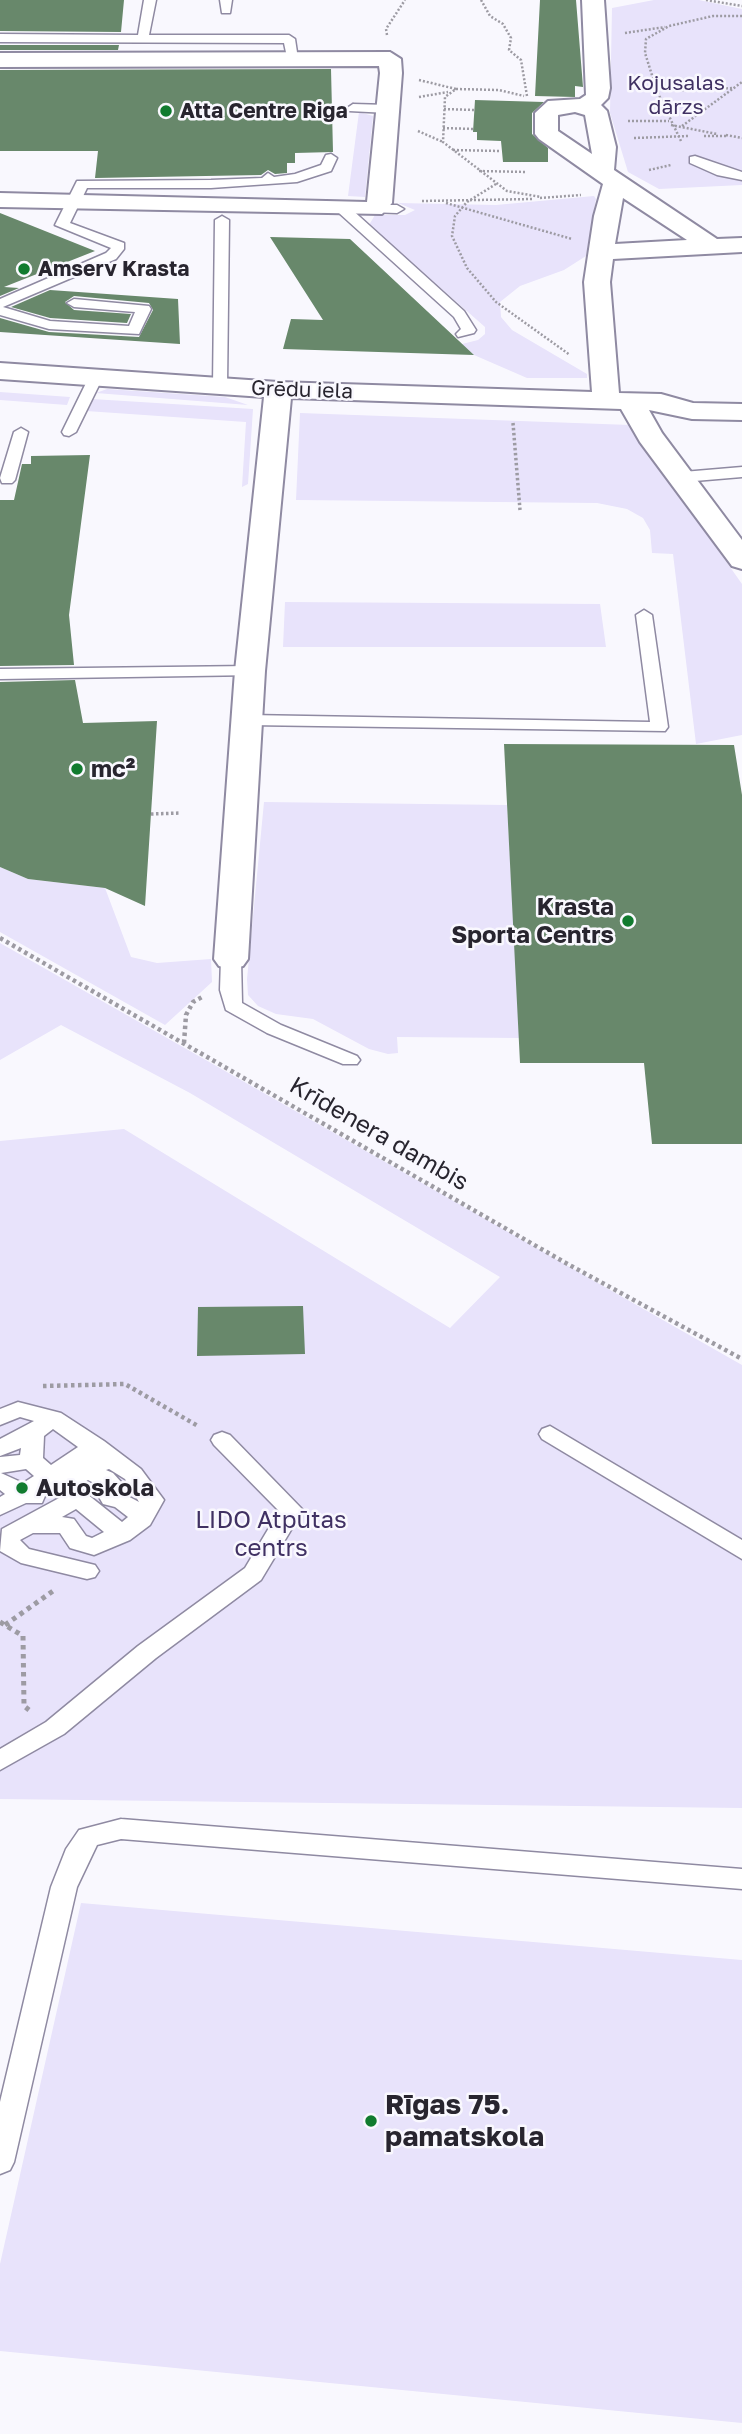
<!DOCTYPE html>
<meta charset="utf-8">
<style>
body{margin:0}
canvas{display:block;background:#f9f8fe}
</style>
<canvas width="742" height="2434"></canvas>
<script>
const ctx = document.querySelector('canvas').getContext('2d');
ctx.lineJoin = 'round';
function fillPath(path, color) {
  ctx.fillStyle = color;
  ctx.fill(path, 'evenodd');
}
function poly(rows) {
  const path = new Path2D();
  for (const r of rows) {
    path.moveTo(r[0], r[1]);
    for (let i = 2; i < r.length; i += 2) path.lineTo(r[i], r[i + 1]);
  }
  return path;
}
function stroke(path, color, width, dash) {
  ctx.strokeStyle = color;
  ctx.lineWidth = width;
  ctx.lineCap = dash ? 'butt' : 'round';
  ctx.setLineDash(dash || []);
  ctx.stroke(path);
}
function drawText(font, color, halo, rows, align = 'center') {
  ctx.font = font + ' "Golos Text",sans-serif';
  ctx.lineWidth = 5;
  ctx.setLineDash([]);
  ctx.textBaseline = 'middle';
  ctx.strokeStyle = halo;
  ctx.fillStyle = color;
  for (const [text, x, y, turn = 0] of rows) {
    ctx.save();
    ctx.translate(x, y);
    ctx.rotate((+turn || 0) * Math.PI / 180);
    ctx.textAlign = isNaN(turn) ? turn : align;
    if (halo) ctx.strokeText(text, 0, 0);
    ctx.fillText(text, 0, 0);
    ctx.restore();
  }
}
fillPath(poly([
 [654,0,699,0,742,9,742,185,659,189,628,172,610,113,612,8],
 [359,112,373,116,365,197,348,196],
 [594,196,596,199,586,256,564,270,520,286,500,302,501,317,512,330,587,374,587,378,527,378,474,355,462,344,478,340,485,334,485,327,369,225,375,215,405,215,415,210,398,203,496,205],
 [107,389,225,397,248,405,96,393],
 [0,392,70,397,67,405,0,400],
 [92,399,253,409,248,484,242,487,246,422,86,411],
 [300,413,630,425,742,584,742,735,696,744,673,554,652,553,650,530,643,518,627,509,597,503,296,500],
 [285,602,600,604,606,647,283,647],
 [264,802,507,805,520,1038,397,1037,398,1053,388,1054,369,1049,313,1019,276,1014,258,1006,248,995,247,979],
 [0,867,28,879,105,888,131,957,157,963,211,959,212,982,165,1025,0,932],
 [0,943,742,1365,742,1808,0,1799,0,1141,124,1129,450,1328,500,1277,190,1093,61,1025,0,1060],
 [81,1903,742,1960,742,2423,0,2351,0,2264]
]), '#e8e3fb');
fillPath(poly([
 [0,0,124,0,121,32,0,31],
 [540,0,576,0,583,87,575,86,575,97,535,96],
 [0,45,119,45,118,50,0,50],
 [331,69,333,152,295,153,295,163,287,163,287,173,275,174,268,170,261,175,95,178,98,151,0,151,0,70],
 [475,100,544,102,532,113,532,134,548,148,548,162,503,162,501,141,477,140,477,132,473,132],
 [0,213,95,251,4,287,19,288,0,296],
 [270,237,350,239,474,355,283,349,291,319,323,320],
 [50,290,178,299,180,344,0,332,0,318,49,332,139,337,153,310,149,303,74,296,65,302,74,310,131,314,127,323,50,318,11,307],
 [90,455,69,615,74,665,0,666,0,500,14,500,22,464,31,464,31,456],
 [75,680,83,723,157,721,145,906,105,888,28,879,0,867,0,682],
 [504,744,734,745,742,795,742,1144,652,1144,644,1063,520,1063],
 [303,1306,305,1354,197,1356,198,1307]
]), '#68886b');
const lane = poly([
 [144,0,156,0,149,35,289,35,295,39,298,59,288,62,284,43,0,42,0,34,138,35,144,0],
 [220,0,232,0,230,13,222,13,220,0],
 [353,104,388,105,394,109,388,113,349,111,347,108,353,104],
 [331,154,337,158,331,171,297,182,211,188,87,188,70,223,124,243,124,249,116,259,3,307,50,321,129,326,135,312,74,307,67,303,74,299,149,306,151,309,139,334,49,329,0,315,0,299,106,253,111,248,55,225,77,181,211,180,262,178,268,173,274,177,295,174,321,165,326,155,331,154],
 [695,156,742,172,742,180,717,175,690,163,690,157,695,156],
 [373,205,397,205,404,209,397,213,368,212,366,209,373,205],
 [339,207,349,207,464,311,476,330,474,333,458,337,456,334,461,329,454,317,339,213,339,207],
 [222,216,229,220,227,386,220,390,213,386,215,220,222,216],
 [96,373,103,377,76,432,69,436,64,435,62,432,89,377,96,373],
 [21,428,28,432,15,480,12,483,2,483,0,478,14,432,21,428],
 [742,467,742,477,683,482,675,477,683,472,742,467],
 [644,610,652,615,668,727,665,731,249,725,240,720,249,715,650,722,636,615,644,610],
 [250,666,256,667,258,671,256,675,0,679,0,669,250,666],
 [231,953,241,959,242,1003,281,1025,357,1056,360,1060,357,1064,343,1064,267,1033,226,1010,220,990,221,959,231,953],
 [18,1402,61,1413,104,1441,141,1469,164,1500,150,1525,130,1540,94,1555,70,1548,60,1533,33,1533,20,1540,29,1549,95,1565,99,1571,95,1577,87,1579,21,1563,0,1551,2,1529,61,1497,45,1496,42,1503,26,1503,0,1515,0,1497,5,1494,0,1490,0,1457,20,1455,21,1448,0,1456,0,1439,34,1421,20,1417,0,1425,0,1409,18,1402],
 [53,1429,78,1447,51,1465,43,1458,44,1436,53,1429],
 [26,1469,34,1476,23,1483,1,1473,26,1469],
 [109,1469,125,1479,139,1502,120,1492,122,1483,113,1473,106,1470,109,1469],
 [88,1480,98,1485,96,1492,103,1504,115,1507,128,1517,122,1522,77,1486,88,1480],
 [76,1509,104,1532,92,1538,86,1536,74,1519,62,1517,76,1509],
 [550,1426,742,1540,742,1559,542,1439,539,1434,542,1429,550,1426],
 [222,1432,230,1435,303,1510,261,1580,156,1658,64,1734,0,1770,0,1749,46,1722,138,1646,245,1568,279,1511,214,1445,211,1440,214,1435,222,1432],
 [121,1819,742,1869,742,1889,121,1839,97,1845,77,1887,14,2162,10,2170,0,2174,0,2102,51,1887,66,1849,79,1830,121,1819]
]);
const street = poly([
 [582,0,604,0,610,88,608,98,601,105,607,111,616,147,614,170,717,239,742,238,742,252,613,259,610,282,619,393,661,394,693,403,742,404,742,420,692,419,649,410,662,433,742,540,742,569,732,566,640,442,621,409,291,398,265,671,248,959,243,966,231,969,219,966,214,959,235,671,264,397,0,379,0,363,278,382,592,392,584,282,594,216,603,184,539,139,535,134,535,113,548,101,580,99,586,95,582,0],
 [575,112,585,115,592,154,558,131,558,115,575,112],
 [623,198,687,240,615,244,623,198],
 [390,52,401,59,402,73,392,203,382,214,0,207,0,193,367,202,380,73,379,66,0,67,0,53,390,52]
]);
stroke(lane, '#8f8aa2', 3);
stroke(street, '#8f8aa2', 4);
stroke(poly([
 [481,0,490,16,503,24,511,38,509,50,521,60,527,96],
 [706,0,742,6],
 [625,33,665,27],
 [387,35,386,29,405,0],
 [419,80,456,89,445,97,443,142,507,191,541,197],
 [456,89,499,90,524,96],
 [658,91,734,88],
 [419,97,448,92],
 [444,109,474,110],
 [628,121,669,121],
 [671,125,717,134],
 [682,126,742,82],
 [443,128,473,129],
 [418,131,443,142],
 [726,135,742,138],
 [704,136,728,136],
 [634,138,689,136],
 [681,141,657,91,645,53,646,39,669,26,713,16,742,16],
 [453,150,500,151],
 [649,170,671,165],
 [479,171,527,172],
 [496,184,467,202,455,216,452,236,467,268,496,302,570,355],
 [540,198,581,195],
 [422,201,532,199],
 [446,203,572,239]
]), '#9d9ba3', 2.5, [2, 2]);
stroke(poly([
 [513,423,520,510],
 [151,814,180,813]
]), '#9d9ba3', 3.5, [2.5, 2.5]);
stroke(poly([
 [0,938,564,1262,742,1359],
 [184,1043,186,1015,193,1002,204,996],
 [43,1386,125,1384,198,1426]
]), '#9d9ba3', 4.5, [3.5, 3.5]);
stroke(poly([
 [0,1622,23,1636,24,1706,29,1710],
 [5,1625,53,1591]
]), '#9d9ba3', 5, [4.5, 4.5]);
fillPath(lane, '#fff');
fillPath(street, '#fff');
for (const [x, y, r, color] of [
 [166,111,7,"#117b2f"],
 [24,269,7,"#117b2f"],
 [77,769,7,"#117b2f"],
 [628,921,7,"#117b2f"],
 [22,1488,7,"#117b2f"],
 [371,2121,7,"#117b2f"]
]) {
  const dot = new Path2D();
  dot.arc(x, y, r, 0, 2 * Math.PI);
  ctx.fillStyle = color;
  ctx.fill(dot);
  stroke(dot, '#f9f8fe', 2.5);
}
drawText('21px', '#403163', '#f9f8fe', [
 ["Kojusalas",676,83],
 ["dārzs",676,107]
]);
drawText('bold 21px', '#28252f', '#f9f8fe', [
 ["Atta Centre Riga",180,111],
 ["Amserv Krasta",38,269]
], 'left');
drawText('21px', '#28252f', '#f9f8fe', [
 ["Grēdu iela",302,390,2]
]);
drawText('bold 24px', '#28252f', '#f9f8fe', [
 ["mc²",91,769],
 ["Krasta",614,907,"right"],
 ["Sporta Centrs",614,935,"right"],
 ["Autoskola",36,1488]
], 'left');
drawText('24px', '#28252f', '#f9f8fe', [
 ["Krīdenera dambis",379,1134,30]
]);
drawText('24px', '#403163', '#f9f8fe', [
 ["LIDO Atpūtas",271,1520],
 ["centrs",271,1548]
]);
drawText('bold 28px', '#28252f', '#f9f8fe', [
 ["Rīgas 75.",385,2105],
 ["pamatskola",385,2137]
], 'left');
</script>
